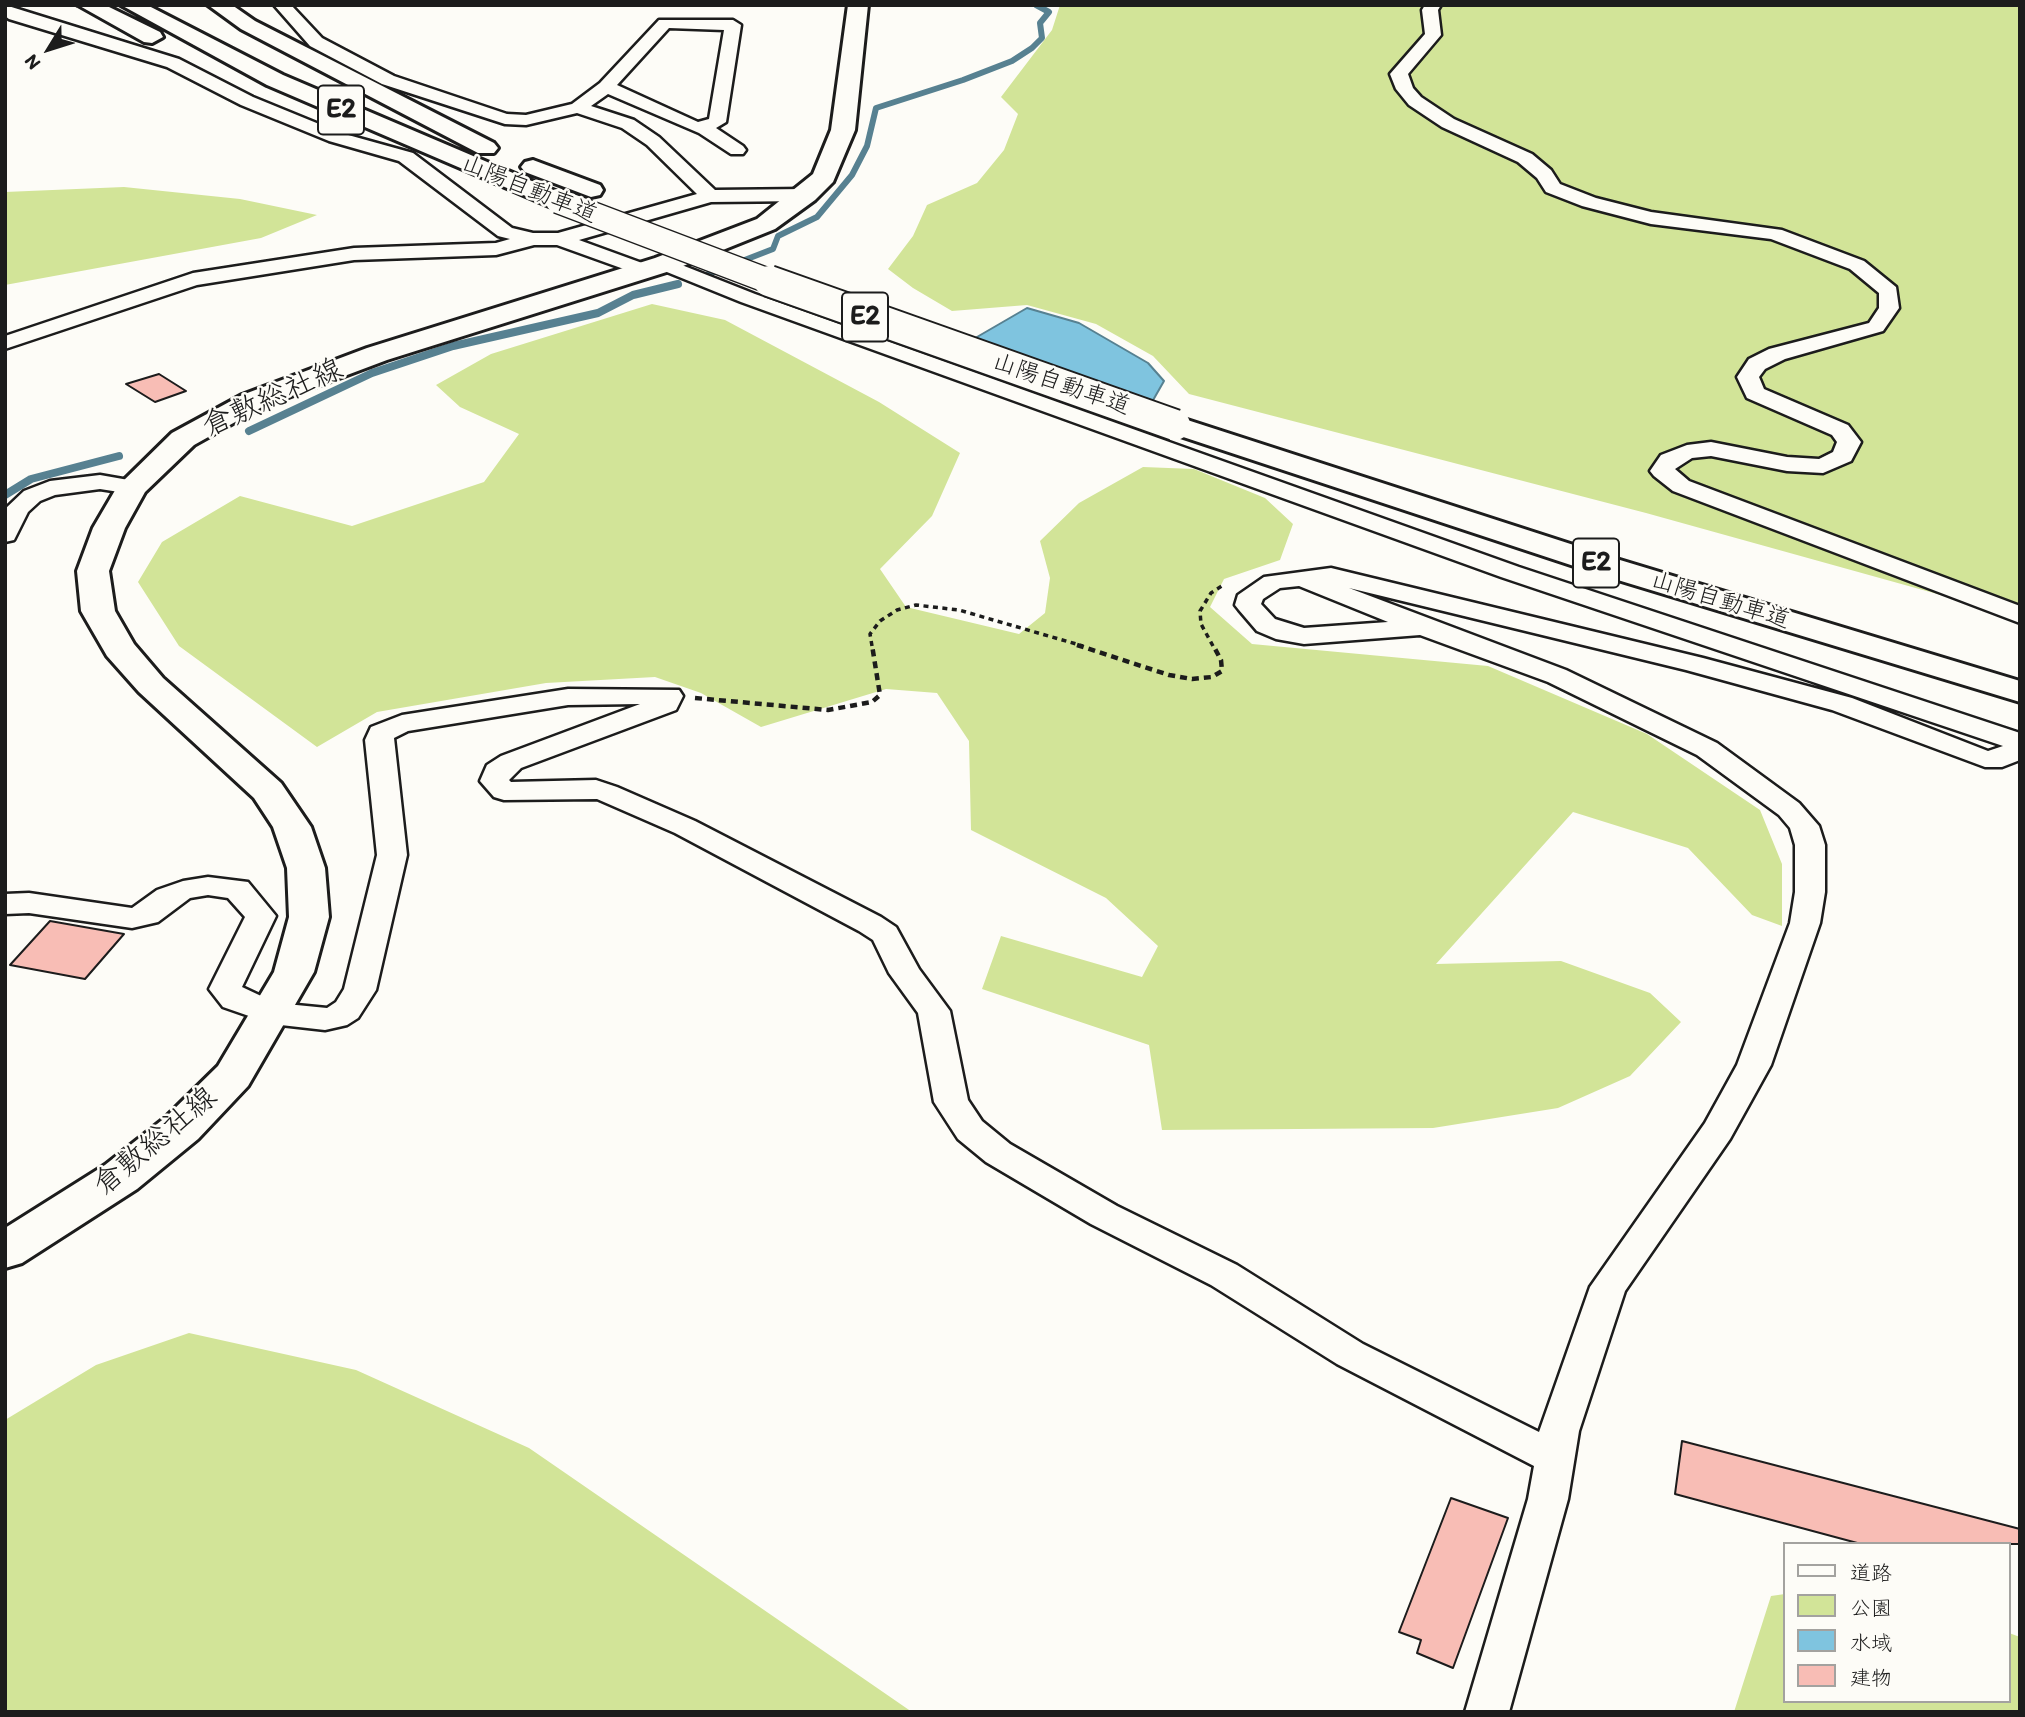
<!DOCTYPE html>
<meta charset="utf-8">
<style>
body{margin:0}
#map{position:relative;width:2025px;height:1717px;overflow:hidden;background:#fdfcf7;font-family:Itim,"Klee One",sans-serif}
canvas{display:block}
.frame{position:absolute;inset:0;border:7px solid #1c1c1c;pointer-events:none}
.legend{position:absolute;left:1783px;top:1542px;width:228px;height:161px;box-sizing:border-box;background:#fdfcf7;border:2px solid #a3a29f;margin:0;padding:9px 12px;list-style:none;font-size:21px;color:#1c1c1c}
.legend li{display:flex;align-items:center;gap:14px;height:35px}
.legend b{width:35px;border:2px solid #a3a29f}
.north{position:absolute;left:14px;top:14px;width:70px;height:70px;-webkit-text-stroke:5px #fdfcf7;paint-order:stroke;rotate:232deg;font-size:19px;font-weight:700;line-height:28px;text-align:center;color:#1c1c1c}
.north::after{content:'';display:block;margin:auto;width:24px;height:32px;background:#1c1c1c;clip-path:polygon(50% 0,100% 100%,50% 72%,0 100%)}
</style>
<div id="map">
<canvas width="2025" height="1717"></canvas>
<div class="frame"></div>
<ul class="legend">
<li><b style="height:9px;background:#fdfcf7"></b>道路</li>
<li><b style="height:19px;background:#d2e498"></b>公園</li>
<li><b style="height:19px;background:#7fc4df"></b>水域</li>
<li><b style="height:19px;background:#f8bdb5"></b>建物</li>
</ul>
<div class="north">N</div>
</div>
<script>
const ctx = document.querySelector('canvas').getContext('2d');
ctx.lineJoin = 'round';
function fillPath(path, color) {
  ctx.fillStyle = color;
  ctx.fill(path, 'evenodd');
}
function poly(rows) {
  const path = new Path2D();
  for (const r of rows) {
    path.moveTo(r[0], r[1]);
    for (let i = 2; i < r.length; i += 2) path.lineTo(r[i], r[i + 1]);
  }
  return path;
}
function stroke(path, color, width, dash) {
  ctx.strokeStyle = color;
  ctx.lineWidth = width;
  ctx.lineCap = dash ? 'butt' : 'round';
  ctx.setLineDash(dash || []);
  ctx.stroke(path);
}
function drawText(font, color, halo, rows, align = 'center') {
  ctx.font = font + ' Itim,"Klee One",sans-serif';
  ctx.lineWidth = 5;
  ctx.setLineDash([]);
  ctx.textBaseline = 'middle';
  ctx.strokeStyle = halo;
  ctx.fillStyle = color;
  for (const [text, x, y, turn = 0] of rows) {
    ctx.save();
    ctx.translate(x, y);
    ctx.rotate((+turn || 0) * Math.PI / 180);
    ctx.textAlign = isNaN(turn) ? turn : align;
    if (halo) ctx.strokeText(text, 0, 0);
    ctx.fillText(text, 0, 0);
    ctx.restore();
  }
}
fillPath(poly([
 [1060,5,2020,5,2020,617,1646,513,1189,394,1153,356,1096,324,1027,305,952,311,913,288,888,269,913,236,927,205,977,183,1004,150,1018,114,1001,97,1052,30],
 [124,187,240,199,317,215,261,238,5,285,5,192],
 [652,304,725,320,879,402,960,453,932,516,880,569,906,607,1019,634,1045,613,1050,578,1040,541,1079,503,1143,467,1194,469,1265,498,1293,524,1280,560,1224,579,1210,607,1252,644,1488,666,1647,734,1760,810,1782,864,1782,926,1752,915,1688,848,1573,812,1436,964,1561,961,1650,993,1681,1022,1630,1076,1558,1108,1433,1128,1162,1130,1149,1045,982,989,1001,936,1142,977,1158,946,1106,898,971,830,969,741,937,693,886,689,761,727,701,693,655,677,546,683,377,712,317,747,179,646,138,582,162,542,240,496,352,526,484,482,519,434,460,407,436,385,491,354],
 [189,1333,356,1370,529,1448,912,1712,5,1712,5,1420,96,1365],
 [1785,1594,1785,1701,2009,1701,2009,1633,2020,1637,2020,1712,1734,1712,1771,1596]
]), '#d2e498');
const water = poly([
 [1027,308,1079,323,1148,363,1164,381,1136,430,939,359,1027,308]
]);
fillPath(water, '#7fc4df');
stroke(water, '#578191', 2);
stroke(poly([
 [706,275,773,249,778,236,817,217,852,175,867,146,876,108,963,80,1012,61,1032,48,1042,38,1040,23,1049,12,1036,5]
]), '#578191', 6);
stroke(poly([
 [249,431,372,373,453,346,598,313,633,295,678,284],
 [5,495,31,479,119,456]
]), '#578191', 8);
const building = poly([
 [159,374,186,391,155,402,126,384,159,374],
 [50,921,124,934,85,979,10,965,50,921],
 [1682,1441,2020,1529,2020,1544,1861,1544,1675,1494,1682,1441],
 [1451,1498,1508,1518,1453,1668,1417,1653,1421,1640,1399,1632,1451,1498]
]);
fillPath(building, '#f8bdb5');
stroke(building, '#1c1c1c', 2);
const street = poly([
 [5,5,179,59,253,97,341,133,413,153,512,228,533,233,558,233,697,194,647,145,622,128,577,113,526,125,505,124,382,84,310,46,274,5,291,5,322,38,394,76,507,114,526,115,572,104,600,83,659,20,733,20,741,25,726,122,716,128,743,146,746,150,743,154,731,154,699,133,608,94,591,106,634,120,659,137,715,190,806,189,816,195,806,201,711,202,579,240,653,267,656,271,653,275,646,277,557,245,534,245,496,255,354,260,197,285,5,349,5,336,193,273,354,248,496,243,510,239,498,236,399,161,329,141,241,105,167,67,9,19,5,16,5,5],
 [669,28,724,30,709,119,698,122,617,85,669,28],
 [1425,5,1441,5,1438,10,1441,35,1408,74,1413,88,1421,97,1454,119,1532,154,1551,170,1560,184,1596,198,1651,212,1782,230,1864,261,1896,287,1899,308,1883,331,1785,359,1765,369,1759,377,1764,389,1848,425,1861,442,1851,461,1823,473,1787,471,1711,456,1692,458,1675,469,1689,481,2020,606,2020,623,1673,491,1654,476,1650,471,1661,455,1687,445,1711,442,1787,457,1819,459,1833,452,1837,442,1832,435,1747,398,1737,377,1749,359,1769,349,1869,323,1879,308,1879,293,1850,269,1771,239,1651,224,1582,206,1546,192,1537,178,1518,162,1442,127,1409,105,1396,89,1390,74,1425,34,1422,10,1425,5],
 [664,258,755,294,1519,567,2020,733,2020,760,2002,767,1985,767,1832,710,1686,670,1349,588,1566,670,1717,743,1799,803,1819,826,1825,845,1825,892,1820,923,1771,1065,1730,1139,1625,1291,1579,1431,1568,1499,1509,1712,1465,1712,1528,1499,1534,1466,1337,1364,1211,1285,1091,1224,986,1162,958,1139,934,1102,918,1013,889,973,873,940,859,931,675,833,597,799,504,800,494,797,480,781,487,765,501,756,640,704,568,705,408,731,394,738,407,855,376,990,358,1018,347,1025,325,1030,272,1024,223,1007,209,989,245,917,228,898,208,895,190,898,158,922,132,928,29,913,5,914,5,894,29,893,132,908,157,890,183,881,208,877,248,882,276,916,242,987,276,1003,327,1008,336,1002,344,989,377,855,365,740,371,727,402,715,568,689,679,690,683,696,676,710,521,768,509,780,511,782,596,780,617,787,695,821,881,917,896,927,919,969,950,1011,968,1100,982,1121,1010,1144,1117,1206,1237,1265,1363,1344,1539,1432,1590,1287,1705,1123,1737,1065,1790,923,1795,892,1795,845,1790,828,1779,815,1697,755,1548,682,1420,635,1304,644,1276,639,1257,631,1239,610,1235,605,1238,595,1264,577,1331,568,1703,658,1852,698,1988,751,2003,746,1501,577,741,302,657,268,654,264,657,260,664,258],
 [1299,586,1388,622,1304,628,1275,619,1261,604,1263,599,1280,588,1299,586],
 [100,475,140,482,144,487,140,492,132,494,100,489,55,495,40,501,28,512,14,540,5,542,5,509,24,491,50,481,100,475]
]);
const secondary = poly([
 [848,5,868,5,855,130,833,182,815,200,775,229,673,270,387,360,262,407,194,445,145,492,125,528,109,571,115,611,134,644,163,678,281,783,311,827,325,868,329,917,314,972,248,1086,198,1139,137,1189,22,1263,5,1268,5,1228,105,1165,166,1117,218,1066,274,972,289,917,287,868,273,827,254,798,139,692,107,656,81,611,77,571,93,528,117,487,172,433,242,395,367,348,655,258,757,219,813,174,831,130,848,5]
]);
const highway = poly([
 [78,5,105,5,160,32,163,37,152,43,144,42,78,5],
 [121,5,147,5,283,75,567,196,570,201,567,206,558,208,549,206,267,85,121,5],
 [208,5,232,5,255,21,494,143,498,148,494,153,478,153,241,29,208,5],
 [533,160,600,185,603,190,600,195,591,197,525,172,521,167,525,162,533,160],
 [1175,416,1620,560,2020,681,2020,702,1598,574,1165,431,1160,425,1165,419,1175,416]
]);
stroke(street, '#1c1c1c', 5);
stroke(secondary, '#1c1c1c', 6);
stroke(highway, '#1c1c1c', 6);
stroke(poly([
 [872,646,870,634,880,621,897,610,916,605,959,610,1083,646],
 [1213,646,1201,624,1200,611,1211,593,1225,584]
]), '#1c1c1c', 3.5, [5, 4.5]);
stroke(poly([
 [1077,645,1169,675,1192,679,1212,677,1222,671,1221,660,1213,645],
 [695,698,828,710,872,702,880,695,872,645]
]), '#1c1c1c', 4.5, [7, 5]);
fillPath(street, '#fdfcf7');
fillPath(secondary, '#fdfcf7');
fillPath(highway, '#fdfcf7');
const highwayBridgeFar1 = poly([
 [558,201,774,283]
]);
const highwayBridge = poly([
 [769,281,1175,425]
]);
stroke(highwayBridgeFar1, '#1c1c1c', 27, []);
stroke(highwayBridge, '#1c1c1c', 34, []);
stroke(highwayBridgeFar1, '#fdfcf7', 24);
stroke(highwayBridge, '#fdfcf7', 30);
drawText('24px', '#1c1c1c', '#fdfcf7', [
 ["山陽自動車道",529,190,22],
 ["山陽自動車道",1061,385,19],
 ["山陽自動車道",1720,601,17]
]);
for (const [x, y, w] of [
 [341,110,46],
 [865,317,46],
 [1596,563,46]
]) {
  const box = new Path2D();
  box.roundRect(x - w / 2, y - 24.5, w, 49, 5);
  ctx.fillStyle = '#fdfcf7';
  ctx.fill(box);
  stroke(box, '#1c1c1c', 2);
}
drawText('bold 28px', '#1c1c1c', null, [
 ["E2",341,110],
 ["E2",865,317],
 ["E2",1596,563]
]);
drawText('30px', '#1c1c1c', '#fdfcf7', [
 ["倉敷総社線",273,399,-24],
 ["倉敷総社線",156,1142,-40]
]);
</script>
